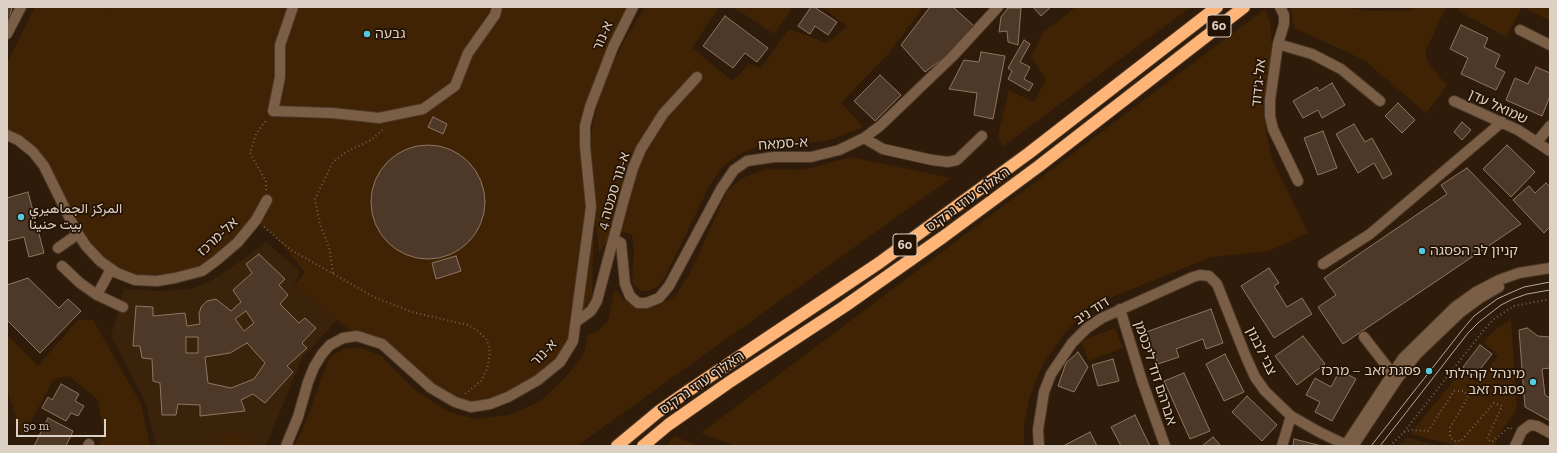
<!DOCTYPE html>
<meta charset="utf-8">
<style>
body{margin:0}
#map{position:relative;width:1557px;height:453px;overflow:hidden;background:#2e1b0a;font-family:"Zilla Slab",serif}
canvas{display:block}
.frame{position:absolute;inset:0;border:8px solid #ddd0c5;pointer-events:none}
.scale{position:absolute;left:16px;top:419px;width:90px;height:18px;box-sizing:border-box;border:2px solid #ddd0c5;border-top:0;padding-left:5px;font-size:12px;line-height:14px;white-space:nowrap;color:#ddd0c5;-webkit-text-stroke:3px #241203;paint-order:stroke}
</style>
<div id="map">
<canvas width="1557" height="453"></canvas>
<div class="frame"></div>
<div class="scale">50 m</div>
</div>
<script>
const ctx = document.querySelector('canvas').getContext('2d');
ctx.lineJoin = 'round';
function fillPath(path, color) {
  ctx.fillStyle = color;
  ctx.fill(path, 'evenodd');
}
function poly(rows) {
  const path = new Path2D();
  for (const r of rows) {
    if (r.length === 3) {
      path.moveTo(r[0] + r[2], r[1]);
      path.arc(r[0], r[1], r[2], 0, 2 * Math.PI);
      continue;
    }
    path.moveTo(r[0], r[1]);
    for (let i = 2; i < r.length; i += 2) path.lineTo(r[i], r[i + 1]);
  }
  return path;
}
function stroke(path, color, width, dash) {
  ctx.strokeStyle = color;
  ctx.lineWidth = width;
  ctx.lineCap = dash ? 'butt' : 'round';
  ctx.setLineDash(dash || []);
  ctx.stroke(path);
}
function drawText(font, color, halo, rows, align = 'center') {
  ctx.font = font + ' "Zilla Slab",Vazirmatn,"Noto Sans Hebrew",serif';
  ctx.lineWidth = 3.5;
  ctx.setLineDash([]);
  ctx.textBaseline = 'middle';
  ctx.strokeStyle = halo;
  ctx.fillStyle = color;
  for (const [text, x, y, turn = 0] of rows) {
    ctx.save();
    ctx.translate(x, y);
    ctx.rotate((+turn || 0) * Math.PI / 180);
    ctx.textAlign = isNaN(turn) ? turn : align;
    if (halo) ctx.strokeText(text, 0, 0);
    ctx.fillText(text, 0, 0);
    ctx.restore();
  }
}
fillPath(poly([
 [266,242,300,271,294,285,337,320,302,358,266,446,156,446,146,403,111,336,124,289,158,291,192,289,212,280,232,267],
 [1407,437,1438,446,1397,446]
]), '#3a220b');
fillPath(poly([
 [35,7,107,7,111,9,112,7,637,7,626,20,604,82,626,37,645,7,719,7,692,48,733,81,749,64,761,68,789,29,827,43,847,26,822,7,923,7,889,53,841,103,864,127,827,141,760,145,740,154,722,167,709,187,666,275,659,285,649,291,641,291,632,283,634,251,632,235,615,230,599,253,588,149,598,100,592,116,587,147,594,219,592,297,558,356,529,381,490,404,471,407,437,392,401,361,357,336,294,285,305,272,274,235,260,224,266,201,230,249,202,271,175,278,117,273,95,256,33,152,7,135,7,63],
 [733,7,793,7,774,34],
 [1076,7,1191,7,1002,147,998,135,1009,90,1034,102,1046,79,1031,57,1043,32],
 [1290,7,1344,7,1371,11,1412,10,1416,7,1446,7,1425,52,1429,65,1447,85,1426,113,1364,60,1294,28],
 [1460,7,1522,7,1506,37,1458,11],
 [1528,7,1550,7,1550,21,1527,9],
 [1265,9,1270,22,1273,51,1267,92,1266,131,1272,159,1308,233,1269,251,1211,257,1090,306,1064,334,1043,364,1030,396,1024,424,1024,443,1021,446,735,446,701,433],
 [851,157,951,178,577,446,294,446,304,426,329,358,343,349,358,347,380,355,415,390,449,412,477,419,508,415,539,402,565,378,584,354,588,334,596,332,608,321,615,289,624,300,637,308,656,306,674,297,690,273,727,191,742,178,766,169,803,170],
 [1511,319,1517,409,1497,437,1495,446,1458,446,1410,434,1460,373,1476,381,1498,356,1483,342,1495,330],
 [78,320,93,320,141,404,150,446,98,446,104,435,98,400,69,376,54,379,22,438,7,389,7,334,38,366],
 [1115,328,1123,348,1089,361,1081,341],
 [226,431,259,446,219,446],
 [674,436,700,446,666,446]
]), '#402204');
const building = poly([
 [7,7,12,7,8,25,7,24,7,7],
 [811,7,814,7,837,22,828,35,815,26,810,34,798,26,811,7],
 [930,7,953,7,974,26,958,47,925,72,901,45,930,7],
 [1033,7,1051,7,1041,16,1033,7],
 [1008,8,1021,8,1018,45,1008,42,1007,31,999,32,1001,17,1008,8],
 [725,16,768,48,757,62,745,53,733,68,703,46,725,16],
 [1461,25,1488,38,1484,47,1500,55,1495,67,1505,72,1496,90,1461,74,1468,58,1450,49,1461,25],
 [1024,40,1030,44,1020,62,1030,67,1024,79,1033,84,1029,91,1008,79,1012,71,1008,68,1024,40],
 [981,52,1005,56,993,119,974,115,977,93,949,89,964,60,979,62,981,52],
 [1536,67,1550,73,1550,96,1542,116,1506,100,1515,78,1528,84,1536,67],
 [880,75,901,95,875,121,854,101,880,75],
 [1332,83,1345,105,1322,118,1318,110,1303,118,1293,101,1317,87,1319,91,1332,83],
 [1398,103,1415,120,1402,133,1385,116,1398,103],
 [433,117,447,124,443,134,428,127,433,117],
 [1462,122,1471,130,1462,140,1454,132,1462,122],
 [1354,124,1365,142,1372,138,1392,174,1383,179,1374,163,1358,173,1336,134,1354,124],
 [1323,131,1337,168,1318,175,1304,138,1323,131],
 [1507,145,1535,172,1511,197,1483,169,1507,145],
 [428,202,57],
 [1467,168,1521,224,1343,344,1318,307,1336,295,1324,278,1447,194,1441,185,1467,168],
 [1546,183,1550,187,1550,227,1544,233,1513,200,1529,186,1535,193,1546,183],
 [28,192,44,253,29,257,24,237,7,241,7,198,28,192],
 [259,254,285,279,279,285,288,295,280,304,299,323,305,318,316,328,302,343,307,348,287,366,293,372,265,403,253,394,241,400,245,411,200,416,200,405,178,404,176,415,162,415,160,383,153,381,152,359,142,358,140,346,133,346,136,306,153,307,153,316,185,313,187,326,200,324,199,314,201,307,207,301,216,299,231,311,241,302,233,290,252,273,246,264,259,254],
 [246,311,254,323,244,331,235,319,246,311],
 [186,337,198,337,198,353,186,353,186,337],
 [247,343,265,363,254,379,231,388,208,383,205,357,230,353,247,343],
 [456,256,461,271,436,279,432,263,456,256],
 [1269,268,1279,283,1274,286,1287,307,1302,298,1312,314,1274,338,1241,286,1269,268],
 [28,278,59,308,68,299,81,311,40,353,7,320,7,285,28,278],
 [1211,309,1223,343,1206,349,1203,339,1176,349,1179,357,1158,364,1146,332,1211,309],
 [1527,328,1538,336,1550,337,1550,368,1542,369,1545,395,1550,398,1550,421,1525,407,1519,330,1527,328],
 [1303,336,1325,364,1297,385,1275,356,1303,336],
 [1480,345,1492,354,1475,376,1463,367,1480,345],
 [1078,352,1088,367,1074,392,1058,386,1066,363,1078,352],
 [1225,354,1244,392,1224,401,1206,364,1225,354],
 [1113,359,1119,381,1098,386,1092,365,1113,359],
 [1340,370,1356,379,1332,421,1315,412,1320,402,1306,395,1315,378,1331,387,1340,370],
 [1184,373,1210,431,1190,439,1164,381,1184,373],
 [61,384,79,394,75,401,84,406,78,416,71,413,66,421,42,408,48,397,52,400,61,384],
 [1247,396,1277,425,1262,441,1232,412,1247,396],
 [1135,415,1146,438,1150,446,1121,446,1111,427,1135,415],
 [48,418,73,431,66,446,34,446,48,418],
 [1090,432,1097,446,1065,446,1065,445,1090,432],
 [1213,437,1221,446,1202,446,1213,437],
 [1294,439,1322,446,1293,446,1294,439]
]);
fillPath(building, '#4e3928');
stroke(building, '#8e7663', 1);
const minor = poly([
 [293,7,280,45,280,77,273,111,332,113,379,118,423,109,455,86,468,53,495,15,497,7],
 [1280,7,1284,15,1284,24,1278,44,1270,100,1270,116,1273,129,1298,181],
 [1520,30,1550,45],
 [7,34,21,7],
 [1278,44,1312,54,1341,69,1380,101],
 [1454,101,1518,130,1550,151],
 [7,135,18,140,33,152,44,166,75,229,86,246,100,261,117,273,135,280,157,281,175,278,202,271,217,260,238,242,256,220,267,200],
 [864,138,883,149,932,160,948,162,957,160,982,136],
 [1537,142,1550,126],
 [614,239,621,243,625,284,630,296,638,303,646,303,659,298,669,286,721,189,734,170,747,161,774,157,811,157,839,150,864,138,880,126,953,56,998,7],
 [58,248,78,234],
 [1323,264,1370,234,1502,122],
 [62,266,80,283,97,295,123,307],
 [97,295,111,269],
 [1120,309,1142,381,1165,446],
 [577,321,591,311,597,301,624,199,633,168,641,149,663,114,697,77],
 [1364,337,1392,373],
 [88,446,89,444],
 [286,446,298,417,308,382,314,367,322,354,330,345,343,338,357,336,382,344,431,388,455,402,471,407,490,404,508,397,538,380,560,362,573,341,591,207,585,146,585,126,590,107,613,47,633,7],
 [1039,446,1038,430,1044,392,1051,374,1072,343,1087,328,1102,318,1193,277,1200,275,1209,276,1217,284,1246,357,1255,377,1265,391,1291,416,1319,432,1348,446],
 [1282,446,1291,416],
 [1345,446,1403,358,1455,307,1476,292,1499,280,1519,273,1550,268],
 [1353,446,1398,378,1417,354,1461,312,1480,298,1499,287],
 [1515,446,1522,431,1530,425,1537,426,1550,433]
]);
const highway = poly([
 [617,446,658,412,688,391,879,263,1029,153,1217,7],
 [643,446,668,425,728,383,845,306,943,237,1039,166,1244,7]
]);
stroke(minor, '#4a3828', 12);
stroke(highway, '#4a3828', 14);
stroke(poly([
 [266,190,266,181,250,153,256,134,267,119],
 [264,227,291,250,376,298,412,312,468,325,478,331,487,340,490,353,487,369,481,381,465,394],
 [333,273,329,247,320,225,315,199,333,162,346,152,371,140,385,128],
 [1404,432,1411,430,1428,431,1454,391,1464,391,1468,397,1450,428,1450,436,1454,441,1461,441,1494,403,1502,406,1487,439,1492,442,1509,427,1512,429],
 [1390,446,1404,432,1483,331,1494,319,1514,306,1550,299]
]), '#726153', 2, [1, 3]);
stroke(minor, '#7b5e46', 10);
stroke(highway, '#feb577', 12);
stroke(poly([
 [1371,446,1463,329,1474,316,1497,299,1510,293,1524,287,1550,282],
 [1380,446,1468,333,1479,322,1501,305,1513,299,1527,294,1550,290]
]), '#b7a99d', 1);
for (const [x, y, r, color] of [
 [367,34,4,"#54cade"],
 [21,217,4,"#54cade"],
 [1422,251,4,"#54cade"],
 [1429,371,4,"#54cade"],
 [1533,382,4,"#54cade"]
]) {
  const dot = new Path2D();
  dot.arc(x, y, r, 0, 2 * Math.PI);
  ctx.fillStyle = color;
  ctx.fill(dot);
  stroke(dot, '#241203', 1.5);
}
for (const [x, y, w] of [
 [1219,26,24],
 [905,245,24]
]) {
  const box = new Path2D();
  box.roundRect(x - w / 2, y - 11, w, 22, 3);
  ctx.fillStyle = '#241203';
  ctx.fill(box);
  stroke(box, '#ddd0c5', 1);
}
drawText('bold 13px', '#ddd0c5', null, [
 ["60",1219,26],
 ["60",905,245]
]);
drawText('14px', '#ddd0c5', '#241203', [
 ["גבעה",375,34],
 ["المركز الجماهيري",29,209],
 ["بيت حنينا",29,225],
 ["קניון לב הפסגה",1430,251],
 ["פסגת זאב – מרכז",1421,371,"right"],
 ["מינהל קהילתי",1525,374,"right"],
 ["פסגת זאב",1525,390,"right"]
], 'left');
drawText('14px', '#ddd0c5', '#241203', [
 ["א-נור",603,36,-67],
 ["אל-ג'דוד",1259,83,-84],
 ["שמואל עדן",1498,107,25],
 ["א-סמאח",783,144,-4],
 ["א-נור סמטה 4",614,191,-73],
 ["האלוף עוזי נרקיס",968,200,-36],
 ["אל-מרכז",218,237,-43],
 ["דוד ניב",1092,311,-33],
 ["צבי לבנון",1261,351,64],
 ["א-נור",544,353,-46],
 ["אברהם דוד ליכטמן",1155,373,72],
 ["האלוף עוזי נרקיס",702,383,-35]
]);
</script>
